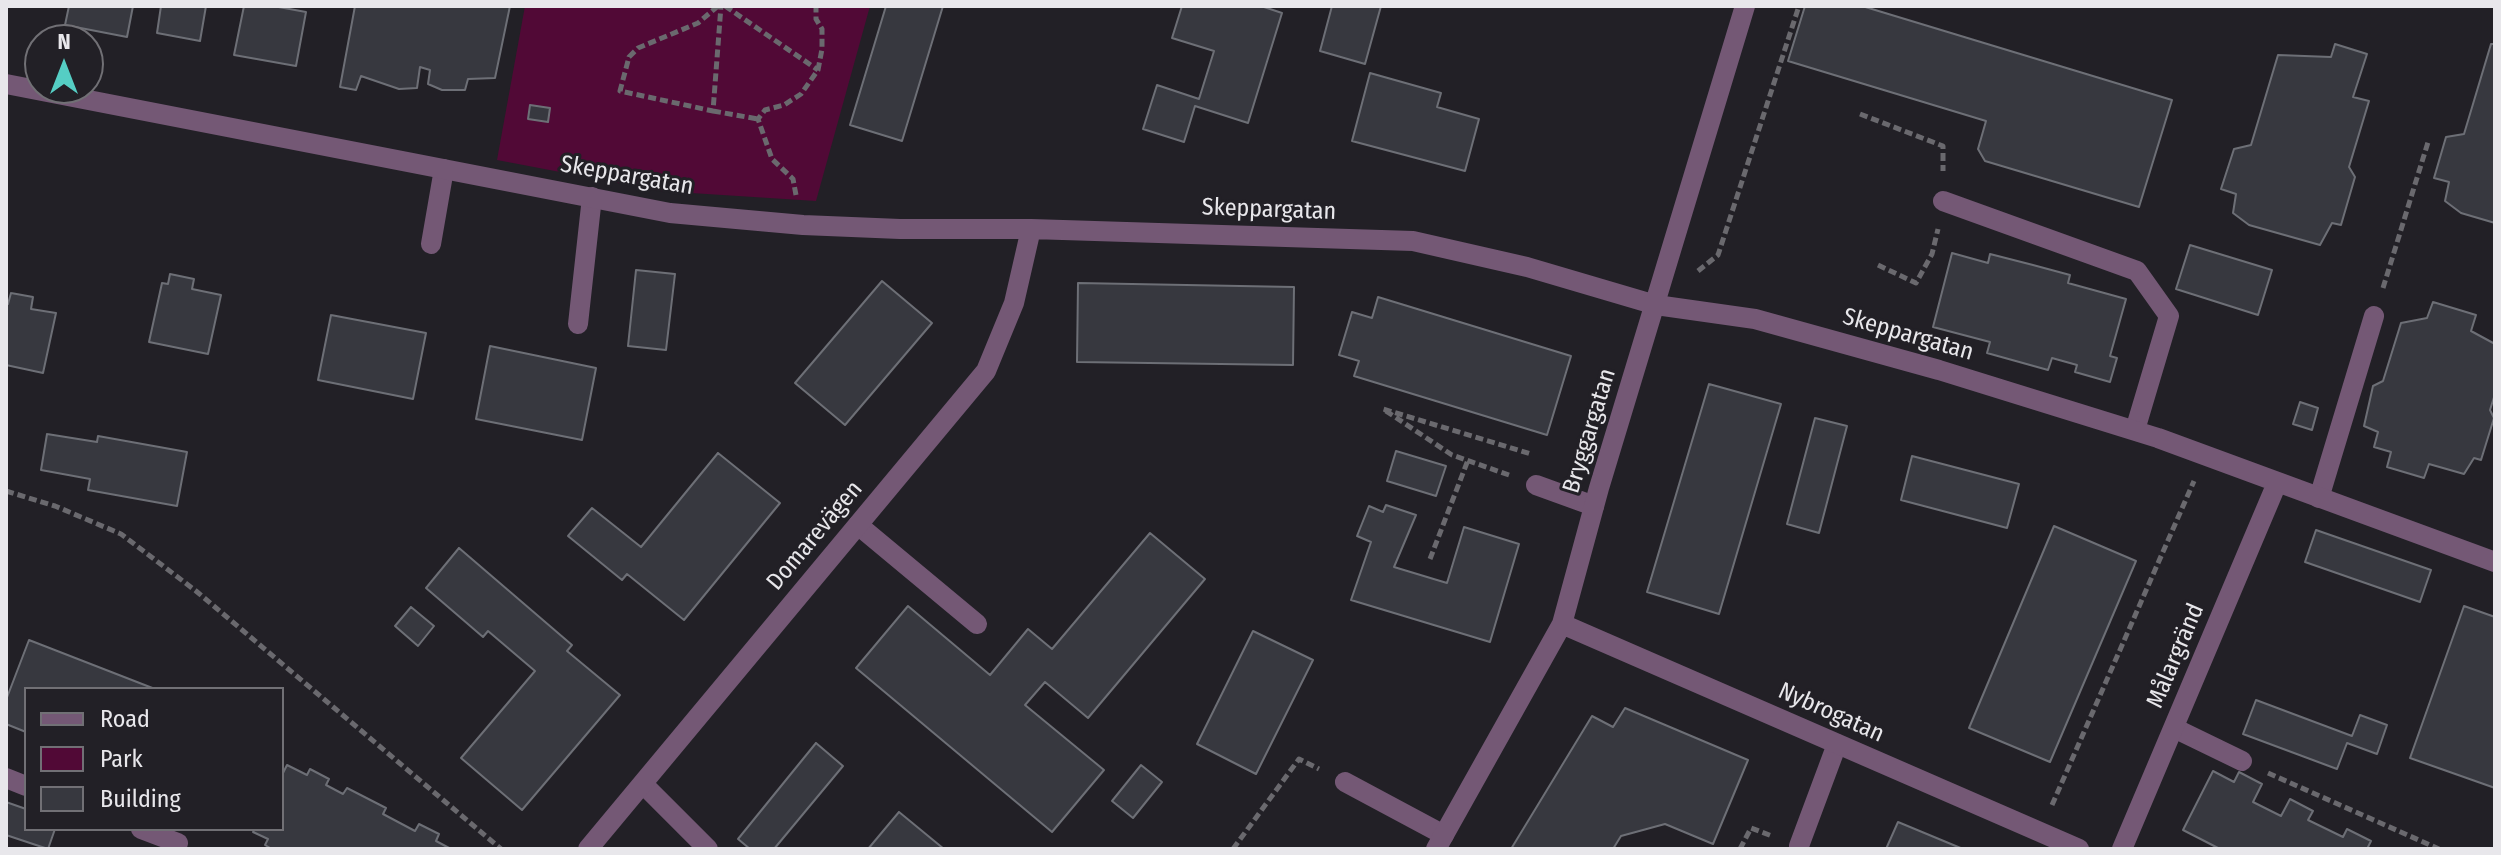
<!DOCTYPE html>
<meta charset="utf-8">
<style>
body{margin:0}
#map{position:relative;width:2501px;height:855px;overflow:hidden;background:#222026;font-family:"Fira Sans Condensed",sans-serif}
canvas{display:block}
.frame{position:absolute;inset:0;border:8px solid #e8e7eb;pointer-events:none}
.legend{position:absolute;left:24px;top:687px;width:260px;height:144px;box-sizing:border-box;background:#222026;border:2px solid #717075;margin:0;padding:10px 14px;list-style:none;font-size:24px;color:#e8e7eb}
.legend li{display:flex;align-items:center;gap:16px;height:40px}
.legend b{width:40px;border:2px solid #717075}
.north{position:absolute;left:24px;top:24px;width:80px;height:80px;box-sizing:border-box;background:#222026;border:2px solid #717075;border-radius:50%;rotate:0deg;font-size:22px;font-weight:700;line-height:32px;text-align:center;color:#e8e7eb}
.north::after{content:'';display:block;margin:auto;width:28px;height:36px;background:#55cec4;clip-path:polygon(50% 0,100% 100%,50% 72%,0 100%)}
</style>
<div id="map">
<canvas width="2501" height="855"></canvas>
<div class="frame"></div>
<ul class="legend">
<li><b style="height:10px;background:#745875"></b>Road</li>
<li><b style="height:22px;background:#510936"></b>Park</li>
<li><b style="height:22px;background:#37383f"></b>Building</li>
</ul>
<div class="north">N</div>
</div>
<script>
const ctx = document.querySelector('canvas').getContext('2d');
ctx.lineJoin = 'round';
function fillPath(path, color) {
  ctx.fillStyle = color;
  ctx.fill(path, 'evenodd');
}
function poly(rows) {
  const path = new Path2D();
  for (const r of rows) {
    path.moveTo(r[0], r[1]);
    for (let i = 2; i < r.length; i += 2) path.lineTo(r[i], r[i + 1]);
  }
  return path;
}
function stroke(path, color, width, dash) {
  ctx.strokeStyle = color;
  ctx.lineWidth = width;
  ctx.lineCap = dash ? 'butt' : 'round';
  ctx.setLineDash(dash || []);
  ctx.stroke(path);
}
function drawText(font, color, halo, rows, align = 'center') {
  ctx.font = font + ' "Fira Sans Condensed",sans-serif';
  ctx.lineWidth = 6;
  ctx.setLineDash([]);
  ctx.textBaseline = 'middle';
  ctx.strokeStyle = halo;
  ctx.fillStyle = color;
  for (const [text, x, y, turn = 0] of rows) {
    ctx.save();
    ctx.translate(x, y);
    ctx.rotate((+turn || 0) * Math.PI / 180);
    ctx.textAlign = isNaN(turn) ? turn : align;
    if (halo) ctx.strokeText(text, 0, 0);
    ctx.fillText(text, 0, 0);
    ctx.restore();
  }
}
fillPath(poly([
 [525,6,870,6,816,201,660,191,497,160]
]), '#510936');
const building = poly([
 [69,6,133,6,127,37,65,25,69,6],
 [161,6,206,6,200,41,157,33,161,6],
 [244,6,273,6,306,12,296,66,234,55,244,6],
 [355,6,510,6,495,78,468,79,465,90,442,90,428,84,430,70,420,67,417,88,399,89,361,76,356,90,340,87,355,6],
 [886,6,943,6,902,141,850,125,886,6],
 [1182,6,1261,6,1282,13,1248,123,1195,106,1184,142,1143,129,1157,85,1199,99,1214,51,1172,38,1182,6],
 [1332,6,1381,6,1365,64,1320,51,1332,6],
 [1805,6,1862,6,2172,100,2139,207,1985,161,1978,149,1986,121,1788,61,1805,6],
 [2335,44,2367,54,2353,97,2369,101,2349,167,2355,177,2341,225,2332,223,2320,245,2249,225,2233,213,2236,194,2221,189,2234,149,2251,145,2278,55,2331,57,2335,44],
 [2491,44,2495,44,2495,223,2461,213,2445,201,2449,182,2434,178,2446,137,2464,134,2491,44],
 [1370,73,1441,93,1437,107,1479,119,1465,171,1352,141,1370,73],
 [530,105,550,108,548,122,528,119,530,105],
 [2190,245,2272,270,2258,315,2176,289,2190,245],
 [1952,253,1988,263,1990,254,2033,265,2070,275,2068,283,2126,299,2110,356,2117,358,2110,382,2075,372,2077,365,2052,358,2048,370,1987,353,1990,342,1933,327,1952,253],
 [636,270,675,274,666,350,628,346,636,270],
 [170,274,194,279,192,289,221,295,208,354,149,342,162,283,168,284,170,274],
 [882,281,932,323,845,425,795,383,882,281],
 [1078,283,1294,287,1293,365,1077,362,1078,283],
 [11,293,33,297,31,309,56,313,43,373,6,365,6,303,8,304,11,293],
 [1378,297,1571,356,1547,435,1354,376,1359,361,1339,355,1352,312,1372,318,1378,297],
 [2433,302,2476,315,2471,331,2495,344,2495,394,2490,410,2494,418,2481,460,2474,458,2464,474,2429,464,2424,478,2387,467,2391,452,2374,447,2378,432,2364,426,2373,386,2383,381,2401,323,2427,318,2433,302],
 [331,315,426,333,413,399,318,380,331,315],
 [490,346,596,368,582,440,476,419,490,346],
 [1709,384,1781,404,1719,614,1647,592,1709,384],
 [2300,402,2318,408,2312,430,2293,424,2300,402],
 [1815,418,1847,426,1819,533,1787,524,1815,418],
 [47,434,97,442,98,436,187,452,177,506,88,490,90,479,41,470,47,434],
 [1396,451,1446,466,1436,496,1387,481,1396,451],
 [718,453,780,503,684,620,627,574,622,580,568,536,592,508,641,547,718,453],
 [1912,456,2019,484,2007,528,1901,500,1912,456],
 [1386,505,1416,515,1394,567,1437,580,1447,583,1464,527,1519,544,1490,642,1351,600,1371,542,1357,536,1369,506,1383,512,1386,505],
 [2054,526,2136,561,2050,762,1969,728,2054,526],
 [2316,530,2431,570,2420,602,2305,562,2316,530],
 [1150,533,1205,579,1088,718,1045,682,1025,705,1104,770,1052,832,856,668,908,606,990,675,1028,629,1052,649,1150,533],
 [459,548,572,645,567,651,620,695,522,810,461,758,535,671,488,631,483,637,426,588,459,548],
 [2464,606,2495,617,2495,788,2410,758,2464,606],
 [411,607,434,626,418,646,395,626,411,607],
 [1253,631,1313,660,1256,774,1197,744,1253,631],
 [29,640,155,689,26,689,26,732,6,724,6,700,29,640],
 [2256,700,2352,736,2360,715,2387,725,2377,754,2347,743,2337,769,2243,734,2256,700],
 [1625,708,1748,760,1713,844,1665,824,1621,836,1613,849,1511,849,1592,716,1613,727,1625,708],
 [816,743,843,766,774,849,750,849,738,839,816,743],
 [287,765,307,775,310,769,329,779,326,785,343,794,347,788,386,808,383,814,415,831,419,824,439,834,436,841,451,849,272,849,265,845,268,839,253,832,255,829,282,829,282,775,287,765],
 [1141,765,1162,782,1133,818,1112,801,1141,765],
 [2213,771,2234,782,2239,772,2262,784,2253,802,2281,816,2290,799,2313,811,2308,820,2343,837,2347,829,2371,841,2367,849,2220,849,2183,830,2213,771],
 [6,802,26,809,26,829,55,829,48,849,6,835,6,802],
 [899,812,944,849,868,849,899,812],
 [1898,822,1963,849,1886,849,1898,822]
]);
fillPath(building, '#37383f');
stroke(building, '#6d6f76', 2);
stroke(poly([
 [718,6,698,23,638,48,629,57,620,91,713,111,721,6],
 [725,6,818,70],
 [713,111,758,119],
 [1860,114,1943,146,1943,171],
 [796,195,793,179,772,159,758,119,765,110,784,105,801,94,818,70,822,49,822,29,816,19,816,6],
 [1878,265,1916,283,1932,254,1938,229],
 [1698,271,1718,255,1799,6],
 [2383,288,2429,139],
 [1509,475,1452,455,1383,409,1531,454],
 [6,491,55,506,121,534,196,591,501,849],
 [1430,559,1468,460],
 [2268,773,2439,849],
 [2052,805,2194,481],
 [1233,849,1299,759,1319,769],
 [1740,849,1751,828,1772,836]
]), '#6a696e', 5, [8, 4]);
stroke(poly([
 [1943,201,2137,271,2169,316,2135,430],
 [431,244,444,169],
 [578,324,592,197],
 [1536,485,1594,506],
 [2319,498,2374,316],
 [858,525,977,624],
 [2174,728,2242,761],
 [6,778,26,786],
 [1345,782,1444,835],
 [643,784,708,849],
 [141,829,178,843,175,849],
 [1799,846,1837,744]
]), '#745875', 20);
stroke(poly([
 [6,84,670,213,803,225,900,229,1031,229,1413,241,1527,267,1656,305,1755,319,1939,370,2158,438,2495,562],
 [1562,624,2079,849],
 [588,849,986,371,1014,303,1031,229],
 [1436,849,1562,624,1599,488,1745,6],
 [2122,849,2277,483]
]), '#745875', 20);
drawText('24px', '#e8e7eb', '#222026', [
 ["Skeppargatan",627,176,10],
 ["Skeppargatan",1269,210,2],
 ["Skeppargatan",1908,335,16],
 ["Bryggargatan",1590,431,-73],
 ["Domarevägen",815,536,-50],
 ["Målargränd",2176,656,-67],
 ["Nybrogatan",1831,713,24]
]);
</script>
